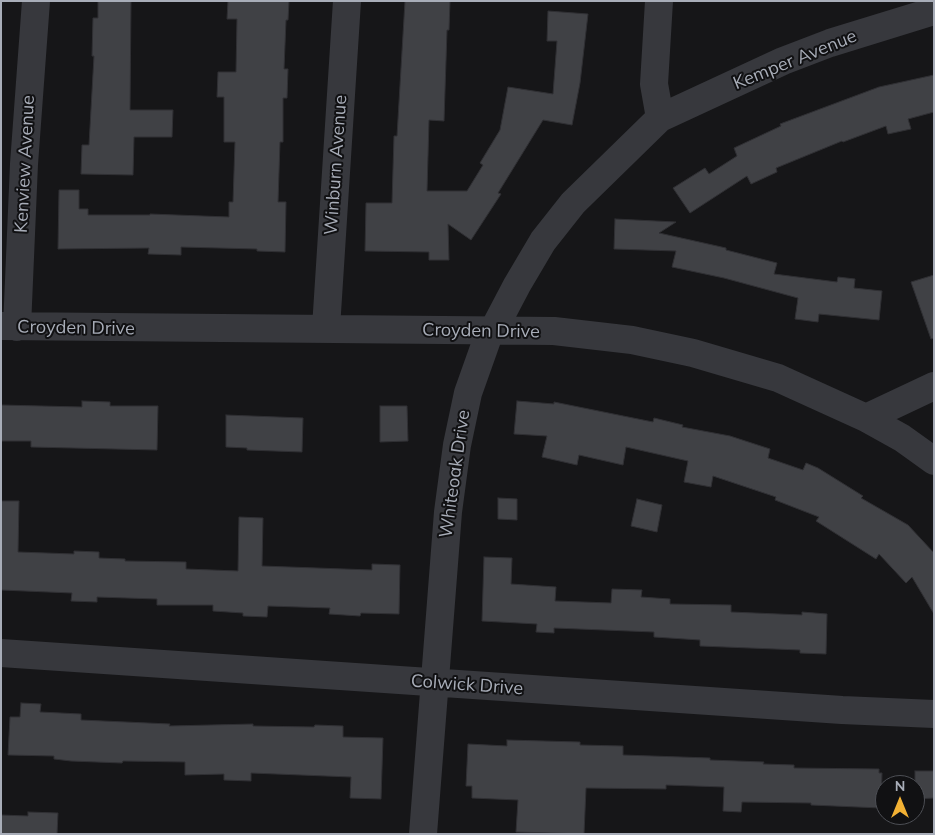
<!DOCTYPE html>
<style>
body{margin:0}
#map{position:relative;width:935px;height:835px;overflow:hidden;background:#161618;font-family:Mulish,sans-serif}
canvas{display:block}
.frame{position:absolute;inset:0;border:2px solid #a8adb8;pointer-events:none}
.north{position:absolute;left:875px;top:775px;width:50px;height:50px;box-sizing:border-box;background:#111113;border:1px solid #4d4f55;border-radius:50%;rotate:0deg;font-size:14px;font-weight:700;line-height:20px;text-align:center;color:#a8adb8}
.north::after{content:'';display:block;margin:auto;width:18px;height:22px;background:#f2b134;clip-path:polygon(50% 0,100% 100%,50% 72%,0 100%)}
</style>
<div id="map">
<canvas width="935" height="835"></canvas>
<div class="frame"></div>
<div class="north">N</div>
</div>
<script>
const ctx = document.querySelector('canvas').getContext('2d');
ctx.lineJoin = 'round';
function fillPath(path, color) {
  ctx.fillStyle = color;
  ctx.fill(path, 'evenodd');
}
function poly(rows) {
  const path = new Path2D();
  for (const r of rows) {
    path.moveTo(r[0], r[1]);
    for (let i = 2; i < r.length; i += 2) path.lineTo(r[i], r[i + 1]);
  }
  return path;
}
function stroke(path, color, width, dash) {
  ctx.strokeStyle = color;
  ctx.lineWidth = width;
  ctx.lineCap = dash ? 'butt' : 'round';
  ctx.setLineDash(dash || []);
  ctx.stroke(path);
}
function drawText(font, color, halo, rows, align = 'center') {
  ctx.font = font + ' Mulish,sans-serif';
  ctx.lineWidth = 4;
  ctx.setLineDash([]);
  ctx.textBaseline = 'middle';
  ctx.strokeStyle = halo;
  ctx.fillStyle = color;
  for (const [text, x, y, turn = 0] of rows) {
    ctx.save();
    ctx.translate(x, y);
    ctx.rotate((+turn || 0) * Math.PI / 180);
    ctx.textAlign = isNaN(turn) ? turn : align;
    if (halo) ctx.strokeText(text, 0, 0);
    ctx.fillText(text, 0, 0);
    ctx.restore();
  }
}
const building = poly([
 [98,1,131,1,130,110,173,110,172,137,134,137,133,175,81,174,82,145,89,145,94,56,92,56,93,18,98,18,98,1],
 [228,1,289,1,288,20,286,20,284,69,288,69,287,98,283,98,283,142,280,142,278,202,286,202,285,252,257,251,257,249,181,247,181,255,148,254,149,248,58,249,59,190,79,190,79,209,88,209,88,215,150,215,150,214,229,217,229,202,233,202,235,142,224,142,224,97,217,97,218,72,236,72,237,19,227,19,228,1],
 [405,1,450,1,449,30,447,30,444,121,429,120,427,191,467,191,483,165,480,163,500,130,508,87,553,94,557,41,547,41,548,11,588,14,580,83,572,125,543,120,498,193,501,194,471,240,448,224,449,260,429,260,429,252,365,251,366,203,392,203,394,136,397,136,405,1],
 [934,75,934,112,908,119,911,129,888,134,886,126,843,142,842,141,776,168,777,172,751,184,747,176,690,213,673,188,705,168,709,174,737,156,734,148,781,126,780,124,879,87,934,75],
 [615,219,676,222,659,233,726,248,726,250,777,263,774,274,837,282,838,277,855,279,854,288,882,291,879,320,819,314,818,322,795,319,798,298,724,278,672,267,676,251,614,249,615,219],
 [934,275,934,338,931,339,911,282,934,275],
 [82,401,110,402,110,406,158,406,157,450,31,447,31,441,1,441,1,405,82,407,82,401],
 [517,401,554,404,554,402,653,422,654,418,683,425,682,427,730,436,770,449,768,458,803,470,806,463,818,468,863,496,861,498,908,525,934,553,934,614,912,577,906,583,879,554,876,559,816,521,819,517,775,500,776,497,713,476,711,487,684,482,688,461,626,447,623,465,579,455,577,465,542,457,547,436,514,434,517,401],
 [380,406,407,406,408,441,380,442,380,406],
 [226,415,303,418,302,452,247,450,247,448,226,447,226,415],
 [498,498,517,499,517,520,498,519,498,498],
 [637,499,662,505,657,532,631,526,637,499],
 [1,501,19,501,18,552,74,554,74,551,99,552,99,558,125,559,125,561,186,562,186,569,238,571,239,517,263,518,262,566,372,570,372,564,400,565,399,614,361,613,360,616,329,614,330,608,268,606,267,617,243,616,243,613,213,611,213,605,157,605,157,599,97,597,97,602,71,601,72,593,1,590,1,501],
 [484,557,512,558,511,584,556,587,555,601,611,603,612,589,642,590,641,597,670,599,670,604,731,605,731,612,802,615,802,612,827,614,826,654,800,653,800,650,700,646,700,640,654,637,654,632,554,628,554,633,536,632,537,624,482,621,484,557],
 [21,703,41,704,40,712,81,714,81,720,170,724,169,726,253,724,253,726,314,727,315,725,343,726,343,737,383,738,381,799,350,798,351,777,251,773,251,781,224,780,224,774,185,775,185,762,123,761,122,763,71,761,54,759,54,756,8,755,10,717,20,717,21,703],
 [507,740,580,742,580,745,623,746,623,755,710,758,710,760,764,762,763,764,794,765,794,768,879,769,879,773,882,773,881,808,811,805,811,803,742,802,741,812,723,811,724,787,666,785,666,789,586,788,584,834,516,832,518,800,472,798,472,786,466,786,468,744,507,746,507,740],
 [915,771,934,771,934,798,915,799,915,771],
 [28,812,58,813,57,834,1,834,1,815,28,816,28,812]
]);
fillPath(building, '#404145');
stroke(building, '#303034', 1);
stroke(poly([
 [659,1,654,84,660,118],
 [1,326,554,331,632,340,693,353,778,378,866,418,902,438,934,461],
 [17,327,24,164,36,1],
 [326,328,347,1],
 [866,418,934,386],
 [1,653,842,710,934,714],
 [423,834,448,512,457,445,468,393,490,331,496,325,517,285,543,241,573,203,660,118,783,61,830,43,934,11]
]), '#37383d', 28);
drawText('18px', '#a8adb8', '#111113', [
 ["Kemper Avenue",795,60,-22],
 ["Kenview Avenue",25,164,-87],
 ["Winburn Avenue",336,165,-86],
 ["Croyden Drive",76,328,1],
 ["Croyden Drive",481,331,1],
 ["Whiteoak Drive",455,474,-82],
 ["Colwick Drive",467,685,4]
]);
</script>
